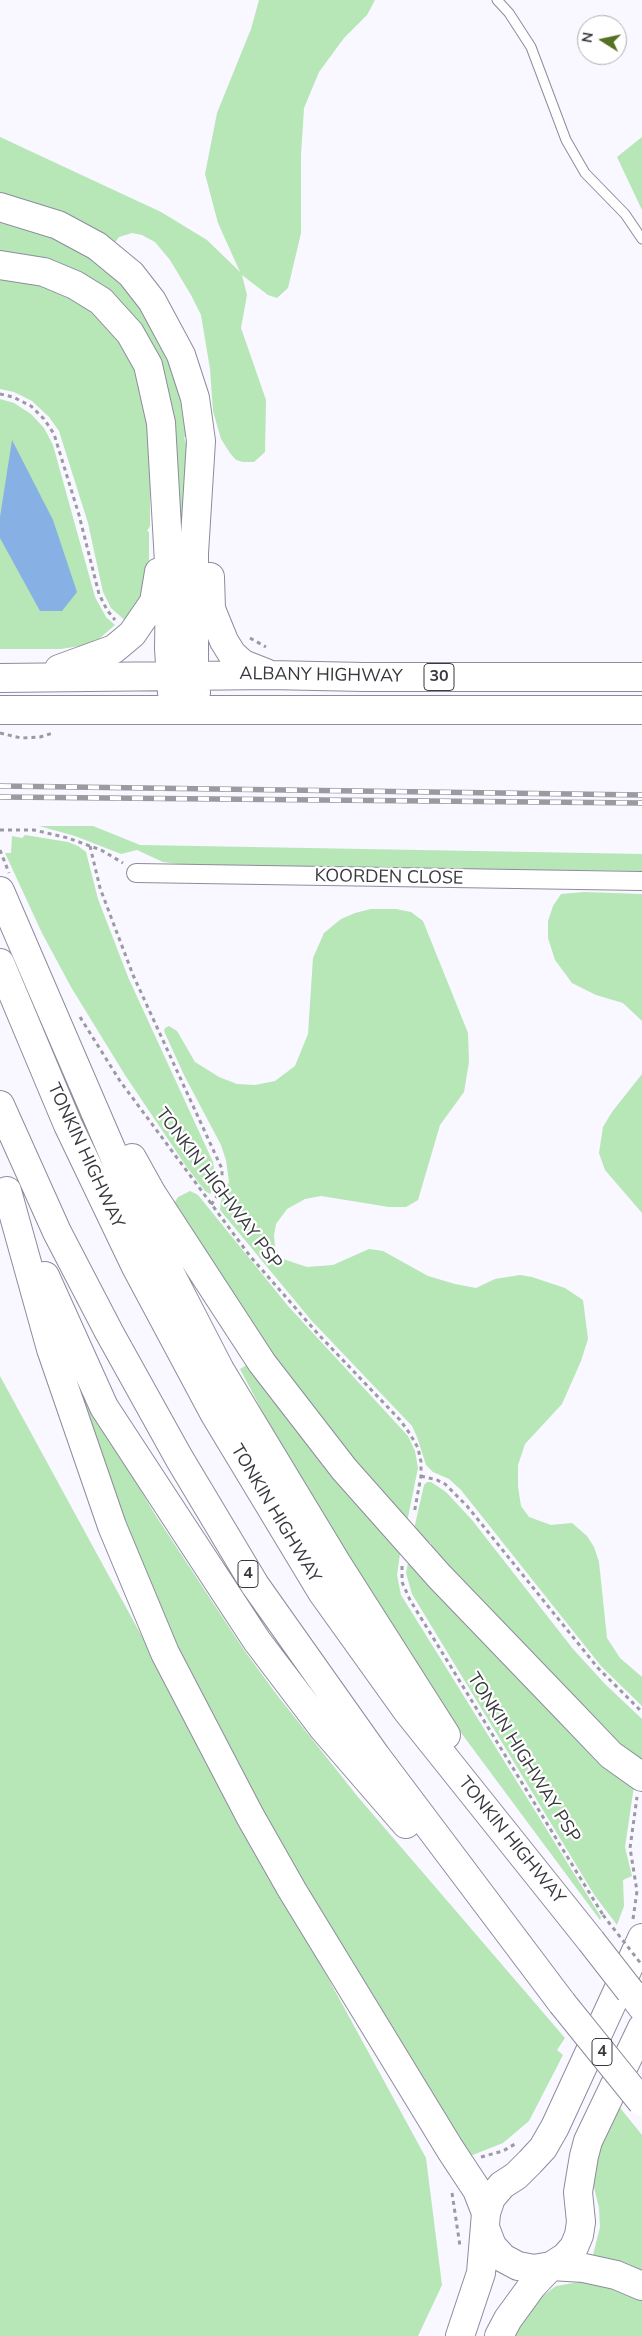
<!DOCTYPE html>
<style>
body{margin:0}
#map{position:relative;width:642px;height:2336px;overflow:hidden;background:#f9f7ff;font-family:"Nunito Sans",sans-serif}
canvas{display:block}
.north{position:absolute;left:577px;top:15px;width:50px;height:50px;box-sizing:border-box;background:#fff;border:1px solid #b0afb2;border-radius:50%;rotate:280deg;font-size:14px;font-weight:700;line-height:20px;text-align:center;color:#39383f}
.north::after{content:'';display:block;margin:auto;width:18px;height:22px;background:#557023;clip-path:polygon(50% 0,100% 100%,50% 72%,0 100%)}
</style>
<div id="map">
<canvas width="642" height="2336"></canvas>
<div class="north">N</div>
</div>
<script>
const ctx = document.querySelector('canvas').getContext('2d');
ctx.lineJoin = 'round';
function fillPath(path, color) {
  ctx.fillStyle = color;
  ctx.fill(path, 'evenodd');
}
function poly(rows) {
  const path = new Path2D();
  for (const r of rows) {
    path.moveTo(r[0], r[1]);
    for (let i = 2; i < r.length; i += 2) path.lineTo(r[i], r[i + 1]);
  }
  return path;
}
function stroke(path, color, width, dash) {
  ctx.strokeStyle = color;
  ctx.lineWidth = width;
  ctx.lineCap = dash ? 'butt' : 'round';
  ctx.setLineDash(dash || []);
  ctx.stroke(path);
}
function drawText(font, color, halo, rows, align = 'center') {
  ctx.font = font + ' "Nunito Sans",sans-serif';
  ctx.lineWidth = 4.5;
  ctx.setLineDash([]);
  ctx.textBaseline = 'middle';
  ctx.strokeStyle = halo;
  ctx.fillStyle = color;
  for (const [text, x, y, turn = 0] of rows) {
    ctx.save();
    ctx.translate(x, y);
    ctx.rotate((+turn || 0) * Math.PI / 180);
    ctx.textAlign = isNaN(turn) ? turn : align;
    if (halo) ctx.strokeText(text, 0, 0);
    ctx.fillText(text, 0, 0);
    ctx.restore();
  }
}
fillPath(poly([
 [259,0,375,0,367,15,344,38,319,72,304,108,301,155,301,233,288,288,277,298,268,295,242,275,247,295,241,328,266,400,265,452,254,462,243,462,236,460,230,453,221,439,213,411,210,369,201,315,191,295,170,260,155,242,142,235,132,233,119,237,111,248,0,196,0,137,161,212,207,240,240,272,218,223,205,174,217,113,251,29],
 [642,137,642,210,617,157],
 [0,215,65,240,114,275,159,332,179,390,187,433,184,438,188,449,184,641,139,336,0,256],
 [0,276,58,289,91,310,120,342,135,369,134,372,136,374,148,425,150,482,150,526,147,531,149,532,149,561,145,591,129,624,111,608,103,592,88,523,59,431,49,417,32,401,14,392,0,389],
 [0,399,14,403,31,414,44,428,53,445,95,597,106,617,115,625,100,638,86,645,61,649,0,649],
 [39,826,93,826,140,845,642,854,642,871,195,866,163,862,137,850,121,854,75,836],
 [25,835,68,842,78,846,86,852,98,899,128,977,213,1162,216,1181,210,1194,205,1191,186,1166,125,1075,71,987,42,933,5,853,11,853,12,836,22,838],
 [584,892,642,894,642,1021,623,1003,596,995,572,983,555,960,548,938,548,921,553,906,561,894],
 [371,909,396,909,411,912,423,921,468,1033,469,1062,464,1092,440,1125,418,1200,406,1207,389,1207,321,1196,305,1199,287,1209,276,1224,274,1235,275,1248,283,1259,307,1267,333,1265,369,1249,383,1251,428,1276,455,1284,476,1288,495,1279,520,1275,532,1277,565,1288,583,1300,588,1339,581,1361,562,1404,525,1444,518,1465,518,1487,521,1506,529,1517,551,1525,572,1523,587,1536,594,1547,599,1562,607,1638,620,1658,642,1677,642,1706,601,1666,461,1490,449,1479,433,1472,426,1465,417,1437,412,1426,311,1320,220,1210,221,1201,229,1182,226,1160,221,1145,184,1075,164,1031,165,1028,169,1026,177,1031,195,1062,219,1077,237,1084,255,1085,275,1081,295,1066,308,1034,313,958,324,933,341,919,355,913],
 [642,1074,642,1213,605,1170,599,1153,603,1127,612,1112],
 [190,1191,198,1195,288,1306,408,1436,415,1451,418,1468,407,1522,325,1433,172,1206,178,1197],
 [56,1322,105,1428,154,1513,244,1650,277,1695,358,1797,565,2038,557,2050,563,2055,529,2121,503,2143,470,2156,253,1807,143,1576],
 [248,1364,359,1507,400,1554,397,1575,401,1595,601,1917,600,1920,436,1699,289,1462,240,1369],
 [0,1376,426,2158,442,2285,418,2336,0,2336],
 [427,1482,431,1482,446,1492,472,1520,573,1649,605,1684,642,1719,642,1760,633,1758,518,1644,431,1546,431,1543,426,1542,414,1529,424,1485],
 [408,1563,634,1786,625,1847,632,1876,623,1880,624,1906,617,1925,595,1896,412,1594,406,1573],
 [617,2104,642,2135,642,2276,610,2259,593,2255,600,2227,599,2208,593,2183,594,2161],
 [591,2280,632,2293,642,2301,642,2336,512,2336,527,2308,556,2286]
]), '#b7e6b7');
fillPath(poly([
 [12,440,53,520,77,592,62,611,40,611,0,538,0,517]
]), '#87b0e4');
const lane = poly([
 [497,0,509,13,531,47,566,140,585,173,625,214,642,239]
]);
const street = poly([
 [136,873,642,881]
]);
const primary = poly([
 [486,2230,492,2246,503,2258,518,2266,534,2269,551,2266],
 [460,2336,481,2273,486,2213,491,2198,502,2185,516,2176,530,2162,543,2148,555,2127,642,1938],
 [499,2336,508,2319,532,2286,551,2266,565,2257,574,2247,579,2235,581,2222,578,2192,584,2156,588,2141,642,2028]
]);
const highway = poly([
 [0,207,58,225,97,246,131,274,152,301,181,355,195,398,201,441,194,553,194,675,196,693],
 [0,265,44,272,75,285,101,301,130,333,148,365,161,423,170,580,169,649,172,693],
 [210,577,211,609,224,641,232,654,243,664,266,673],
 [59,669,114,649,132,634,154,602,159,572],
 [0,678,269,675,364,677,642,677],
 [0,710,642,710],
 [0,891,137,1209,220,1370,336,1562,446,1735],
 [0,963,68,1125,136,1267,214,1413,322,1592,408,1712,591,1941],
 [0,1105,57,1232,109,1332,179,1458,255,1585,376,1756,562,2003],
 [132,1158,152,1194,262,1363,344,1469,439,1576,566,1708,611,1755,642,1777],
 [7,1191,51,1349,112,1526,165,1653,250,1816,292,1890,450,2149,477,2190,486,2213],
 [45,1276,104,1407,257,1641,323,1728,406,1824],
 [630,1991,642,2007],
 [551,2266,584,2268,616,2275,642,2286]
]);
stroke(lane, '#8e8c9c', 11);
stroke(street, '#8e8c9c', 20);
stroke(primary, '#8e8c9c', 30);
stroke(highway, '#8e8c9c', 30);
stroke(poly([
 [0,394,13,397,31,406,44,419,54,434,79,515,99,594,107,610,115,620],
 [250,638,266,647],
 [0,733,21,738,40,737,53,733],
 [0,830,34,830,68,838,101,850,123,863],
 [90,846,100,888,133,975,222,1169,222,1183,217,1196,211,1205],
 [0,850,9,873],
 [80,1017,120,1081,250,1256,319,1335,400,1420,410,1434,418,1448,421,1462,421,1476,414,1514],
 [421,1476,437,1480,445,1484,467,1506,598,1668,642,1712],
 [402,1566,402,1582,410,1600,603,1915],
 [633,1919,637,1891,630,1848,637,1797],
 [481,2157,503,2151,515,2144],
 [452,2193,460,2246]
]), '#9b99a1', 3, [4, 4]);
stroke(lane, '#fff', 9);
stroke(street, '#fff', 18);
stroke(primary, '#fff', 28);
stroke(highway, '#fff', 28);
const rail = poly([
 [0,786,642,795],
 [0,797,642,803]
]);
stroke(rail, '#9b9aa1', 5.5);
stroke(rail, '#fff', 4, [11]);
const highwayBridge = poly([
 [591,1941,630,1991],
 [562,2003,642,2102]
]);
stroke(highwayBridge, '#8e8c9c', 30, []);
stroke(poly([
 [603,1915,642,1965]
]), '#9b99a1', 3, [4, 4]);
stroke(highwayBridge, '#fff', 28);
for (const [x, y, w] of [
 [439,677,30],
 [248,1574,20],
 [602,2052,20]
]) {
  const box = new Path2D();
  box.roundRect(x - w / 2, y - 13.5, w, 27, 4);
  ctx.fillStyle = '#fff';
  ctx.fill(box);
  stroke(box, '#39383f', 1);
}
drawText('bold 16px', '#39383f', null, [
 ["30",439,677],
 ["4",248,1574],
 ["4",602,2052]
]);
drawText('18px', '#39383f', '#fff', [
 ["ALBANY HIGHWAY",321,676,1],
 ["KOORDEN CLOSE",389,878,1],
 ["TONKIN HIGHWAY",85,1156,65],
 ["TONKIN HIGHWAY PSP",218,1189,53],
 ["TONKIN HIGHWAY",275,1514,59],
 ["TONKIN HIGHWAY PSP",523,1758,58],
 ["TONKIN HIGHWAY",511,1841,51]
]);
</script>
